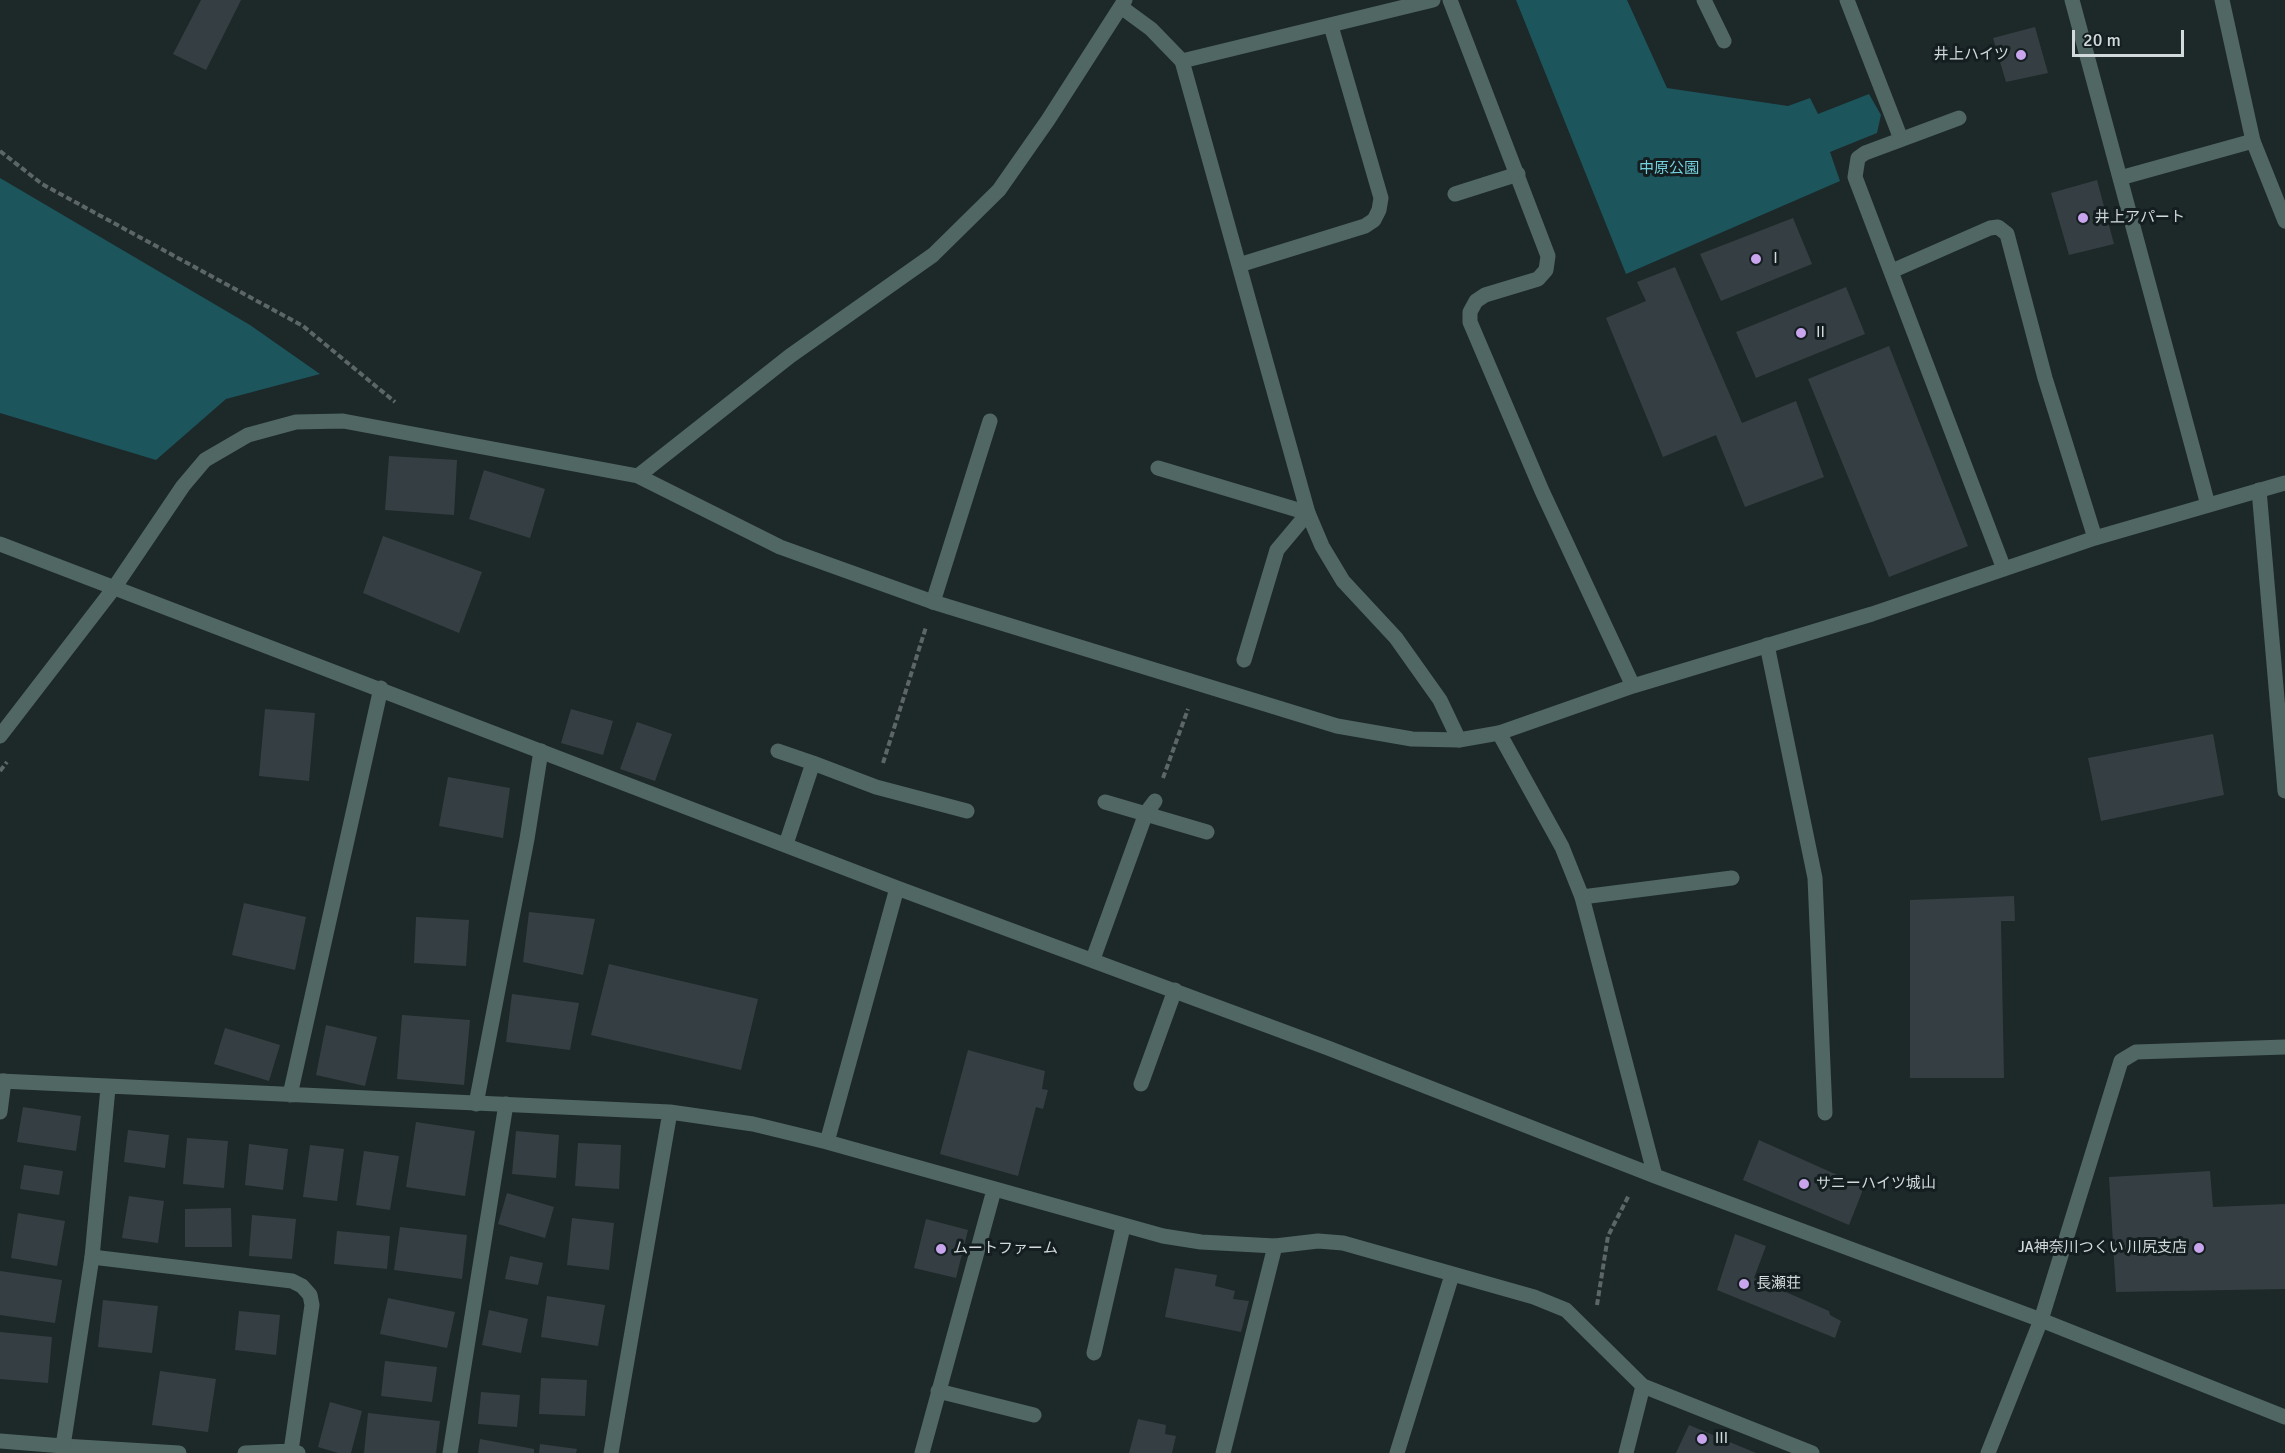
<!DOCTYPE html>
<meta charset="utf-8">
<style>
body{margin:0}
#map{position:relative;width:2285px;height:1453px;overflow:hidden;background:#1d2829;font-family:Signika,sans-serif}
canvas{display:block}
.scale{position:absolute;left:2072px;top:30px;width:112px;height:27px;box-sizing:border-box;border:3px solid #d3dadb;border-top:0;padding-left:8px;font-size:18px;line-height:21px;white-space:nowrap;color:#d3dadb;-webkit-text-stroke:4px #141e20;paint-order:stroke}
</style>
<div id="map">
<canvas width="2285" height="1453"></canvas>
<div class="scale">20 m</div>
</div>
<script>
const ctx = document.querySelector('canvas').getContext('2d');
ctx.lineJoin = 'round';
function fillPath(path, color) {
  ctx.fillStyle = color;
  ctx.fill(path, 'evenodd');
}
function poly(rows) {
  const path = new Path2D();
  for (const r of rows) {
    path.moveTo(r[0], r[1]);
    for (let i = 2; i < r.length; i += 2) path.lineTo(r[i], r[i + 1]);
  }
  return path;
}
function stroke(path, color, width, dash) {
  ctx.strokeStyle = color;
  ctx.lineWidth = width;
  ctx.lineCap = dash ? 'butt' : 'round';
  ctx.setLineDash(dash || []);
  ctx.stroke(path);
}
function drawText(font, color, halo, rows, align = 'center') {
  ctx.font = font + ' Signika,"Noto Sans JP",sans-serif';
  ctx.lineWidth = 6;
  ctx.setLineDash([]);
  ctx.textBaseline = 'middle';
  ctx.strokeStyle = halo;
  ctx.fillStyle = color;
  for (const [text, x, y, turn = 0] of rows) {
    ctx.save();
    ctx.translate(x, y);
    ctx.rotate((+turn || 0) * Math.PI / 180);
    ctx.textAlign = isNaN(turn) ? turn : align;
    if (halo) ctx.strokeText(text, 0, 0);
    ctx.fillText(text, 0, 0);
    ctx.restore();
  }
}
fillPath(poly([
 [1516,0,1627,0,1667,88,1788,106,1810,98,1818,114,1869,94,1881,115,1877,133,1830,152,1840,181,1626,274],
 [0,178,250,325,320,374,226,399,156,460,0,413]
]), '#1c555c');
fillPath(poly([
 [201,0,241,0,206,70,173,54],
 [2035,27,2048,73,2006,82,1993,38],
 [2097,180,2114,244,2069,255,2051,193],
 [1793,218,1812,264,1721,301,1700,254],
 [1675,267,1742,423,1796,401,1824,477,1745,507,1716,435,1663,457,1606,318,1646,301,1637,282],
 [1846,287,1865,334,1756,378,1736,332],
 [1889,346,1968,546,1889,577,1808,379],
 [389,456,457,460,454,515,385,510],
 [484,470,545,489,530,538,469,519],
 [383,536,482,572,459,633,363,593],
 [265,709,315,713,309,781,259,776],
 [571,709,613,721,603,755,561,743],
 [637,722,672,734,655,781,620,769],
 [2213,734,2224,795,2101,821,2088,758],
 [448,777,510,788,503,838,439,826],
 [2014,896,2015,921,2001,921,2004,1078,1910,1078,1910,900],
 [244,903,306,917,295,970,232,955],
 [529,912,595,919,583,975,523,962],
 [416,917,469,920,466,966,414,963],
 [609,964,758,999,741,1070,591,1035],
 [512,994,579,1003,570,1050,506,1042],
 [402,1015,470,1020,464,1085,397,1079],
 [326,1025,377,1037,365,1086,316,1075],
 [225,1028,280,1045,269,1081,214,1064],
 [968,1050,1045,1071,1042,1089,1048,1090,1043,1109,1036,1107,1018,1176,940,1154],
 [23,1107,81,1116,76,1151,17,1142],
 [416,1122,475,1131,465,1196,406,1187],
 [128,1130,169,1135,165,1168,124,1162],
 [516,1131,559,1135,556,1178,512,1174],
 [187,1138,228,1141,224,1188,183,1184],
 [1759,1140,1864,1187,1849,1225,1743,1180],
 [578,1143,621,1145,619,1189,575,1186],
 [249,1144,288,1149,283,1190,245,1185],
 [310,1145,344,1149,337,1201,303,1197],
 [364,1151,399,1156,390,1210,356,1205],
 [24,1165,63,1171,59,1195,20,1189],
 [2210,1171,2213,1207,2285,1204,2285,1289,2116,1292,2109,1177],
 [507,1193,554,1207,545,1238,498,1224],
 [129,1196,164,1201,158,1243,122,1238],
 [231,1208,232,1247,185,1247,185,1209],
 [18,1213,65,1221,57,1266,11,1258],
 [252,1215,296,1219,292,1259,249,1256],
 [572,1218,614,1223,609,1270,567,1265],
 [926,1219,968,1230,956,1278,914,1268],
 [400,1227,467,1235,462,1279,394,1270],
 [337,1231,390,1236,387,1269,334,1264],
 [1735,1234,1766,1246,1754,1278,1829,1311,1830,1315,1841,1321,1835,1338,1717,1290],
 [510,1256,543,1263,538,1285,505,1279],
 [1175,1268,1217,1275,1215,1286,1235,1291,1233,1299,1249,1301,1241,1332,1165,1317],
 [0,1271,62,1280,55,1323,0,1315],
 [547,1296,605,1305,598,1346,541,1337],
 [388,1298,455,1312,447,1348,380,1334],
 [103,1300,158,1306,152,1353,98,1347],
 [489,1310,528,1319,521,1353,482,1345],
 [239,1311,280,1315,276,1355,235,1350],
 [0,1332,52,1337,48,1383,0,1379],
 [385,1361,437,1367,432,1402,381,1396],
 [160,1371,216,1379,208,1432,152,1425],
 [541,1378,587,1380,585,1416,539,1414],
 [481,1392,520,1395,517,1427,478,1424],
 [330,1402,362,1411,351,1453,338,1453,318,1447],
 [368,1413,440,1421,436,1453,364,1453],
 [1138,1419,1166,1425,1165,1434,1176,1436,1172,1453,1129,1453],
 [1689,1425,1756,1453,1676,1453],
 [480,1439,534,1449,534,1453,478,1453],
 [540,1444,577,1449,576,1453,539,1453]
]), '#353f43');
stroke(poly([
 [0,151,42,184,303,326,395,402],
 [883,763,926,627],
 [0,771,7,762],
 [1163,778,1188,709],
 [1597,1305,1608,1236,1629,1195]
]), '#5d6667', 4, [6, 3]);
stroke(poly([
 [1704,0,1724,41],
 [1847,0,1901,139],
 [1182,61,1433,0],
 [2253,141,2285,221],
 [1455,194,1518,174],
 [1158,468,1308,513],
 [2259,490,2285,791],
 [1308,513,1322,546,1343,581,1396,638,1440,700,1459,740],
 [933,602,990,421],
 [1767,645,1815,878,1825,1113],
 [1244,660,1277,550,1308,513],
 [1499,733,1562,847,1582,897,1732,878],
 [778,751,813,763],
 [1105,802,1207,832],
 [786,844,813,763,876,787,967,811],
 [1093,959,1146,813,1155,801],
 [1141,1084,1175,990],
 [476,1104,527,839,541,751],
 [0,1112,4,1081],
 [92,1257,292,1281,302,1286,310,1295,312,1305,291,1451],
 [1094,1353,1123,1227],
 [938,1391,1034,1415],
 [63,1446,179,1453],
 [245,1453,291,1451,298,1453],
 [450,1453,506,1104],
 [922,1453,994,1190],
 [1223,1453,1275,1246],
 [1626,1453,1643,1386],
 [1988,1453,2041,1320,2121,1061,2136,1052,2285,1047]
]), '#516764', 15);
stroke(poly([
 [1450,0,1548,256,1546,270,1538,279,1485,295,1476,301,1470,312,1470,322,1542,491,1633,686],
 [2072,0,2208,505],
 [1121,7,1151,29,1182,61,1308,513],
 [1959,118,1865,153,1858,158,1855,177,2004,569],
 [2120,178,2253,141,2222,0],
 [1239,265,1365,226,1374,220,1379,210,1381,198,1331,26],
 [1892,271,1990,228,1998,227,2007,234,2045,378,2095,538],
 [638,476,780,547,933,602,1337,726,1412,739,1459,740,1499,733,1633,686,1872,614,2095,538,2285,483],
 [0,544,897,888,1328,1048,1655,1176,2041,1320,2285,1417],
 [0,736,114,588,183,486,205,460,248,435,296,422,343,421,638,476,790,356,933,255,999,190,1048,120,1125,0],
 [1582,897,1655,1176],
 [0,1081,670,1112,753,1124,827,1142,1163,1236,1201,1242,1275,1246,1318,1241,1343,1243,1534,1297,1566,1310,1643,1386,1812,1453],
 [290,1095,381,688],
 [827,1142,897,888],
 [0,1441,63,1446,92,1257,108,1088],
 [611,1453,670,1112],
 [1397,1453,1452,1275]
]), '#516764', 15);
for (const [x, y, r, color] of [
 [2021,55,6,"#c9a5ee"],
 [2083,218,6,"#c9a5ee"],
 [1756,259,6,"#c9a5ee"],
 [1801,333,6,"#c9a5ee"],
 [1804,1184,6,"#c9a5ee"],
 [2199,1248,6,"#c9a5ee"],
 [941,1249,6,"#c9a5ee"],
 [1744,1284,6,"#c9a5ee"],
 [1702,1439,6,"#c9a5ee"]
]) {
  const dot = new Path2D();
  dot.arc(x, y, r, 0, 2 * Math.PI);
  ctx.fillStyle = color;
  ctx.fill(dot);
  stroke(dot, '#141e20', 2);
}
drawText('15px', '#d3dadb', '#141e20', [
 ["井上ハイツ",2009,55,"right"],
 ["井上アパート",2095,218],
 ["Ⅰ",1768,259],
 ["Ⅱ",1813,333],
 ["サニーハイツ城山",1816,1184],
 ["JA神奈川つくい 川尻支店",2187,1248,"right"],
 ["ムートファーム",953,1249],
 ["長瀬荘",1756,1284],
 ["Ⅲ",1714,1439]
], 'left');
drawText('15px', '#75d1dd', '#141e20', [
 ["中原公園",1669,169]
]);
</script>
